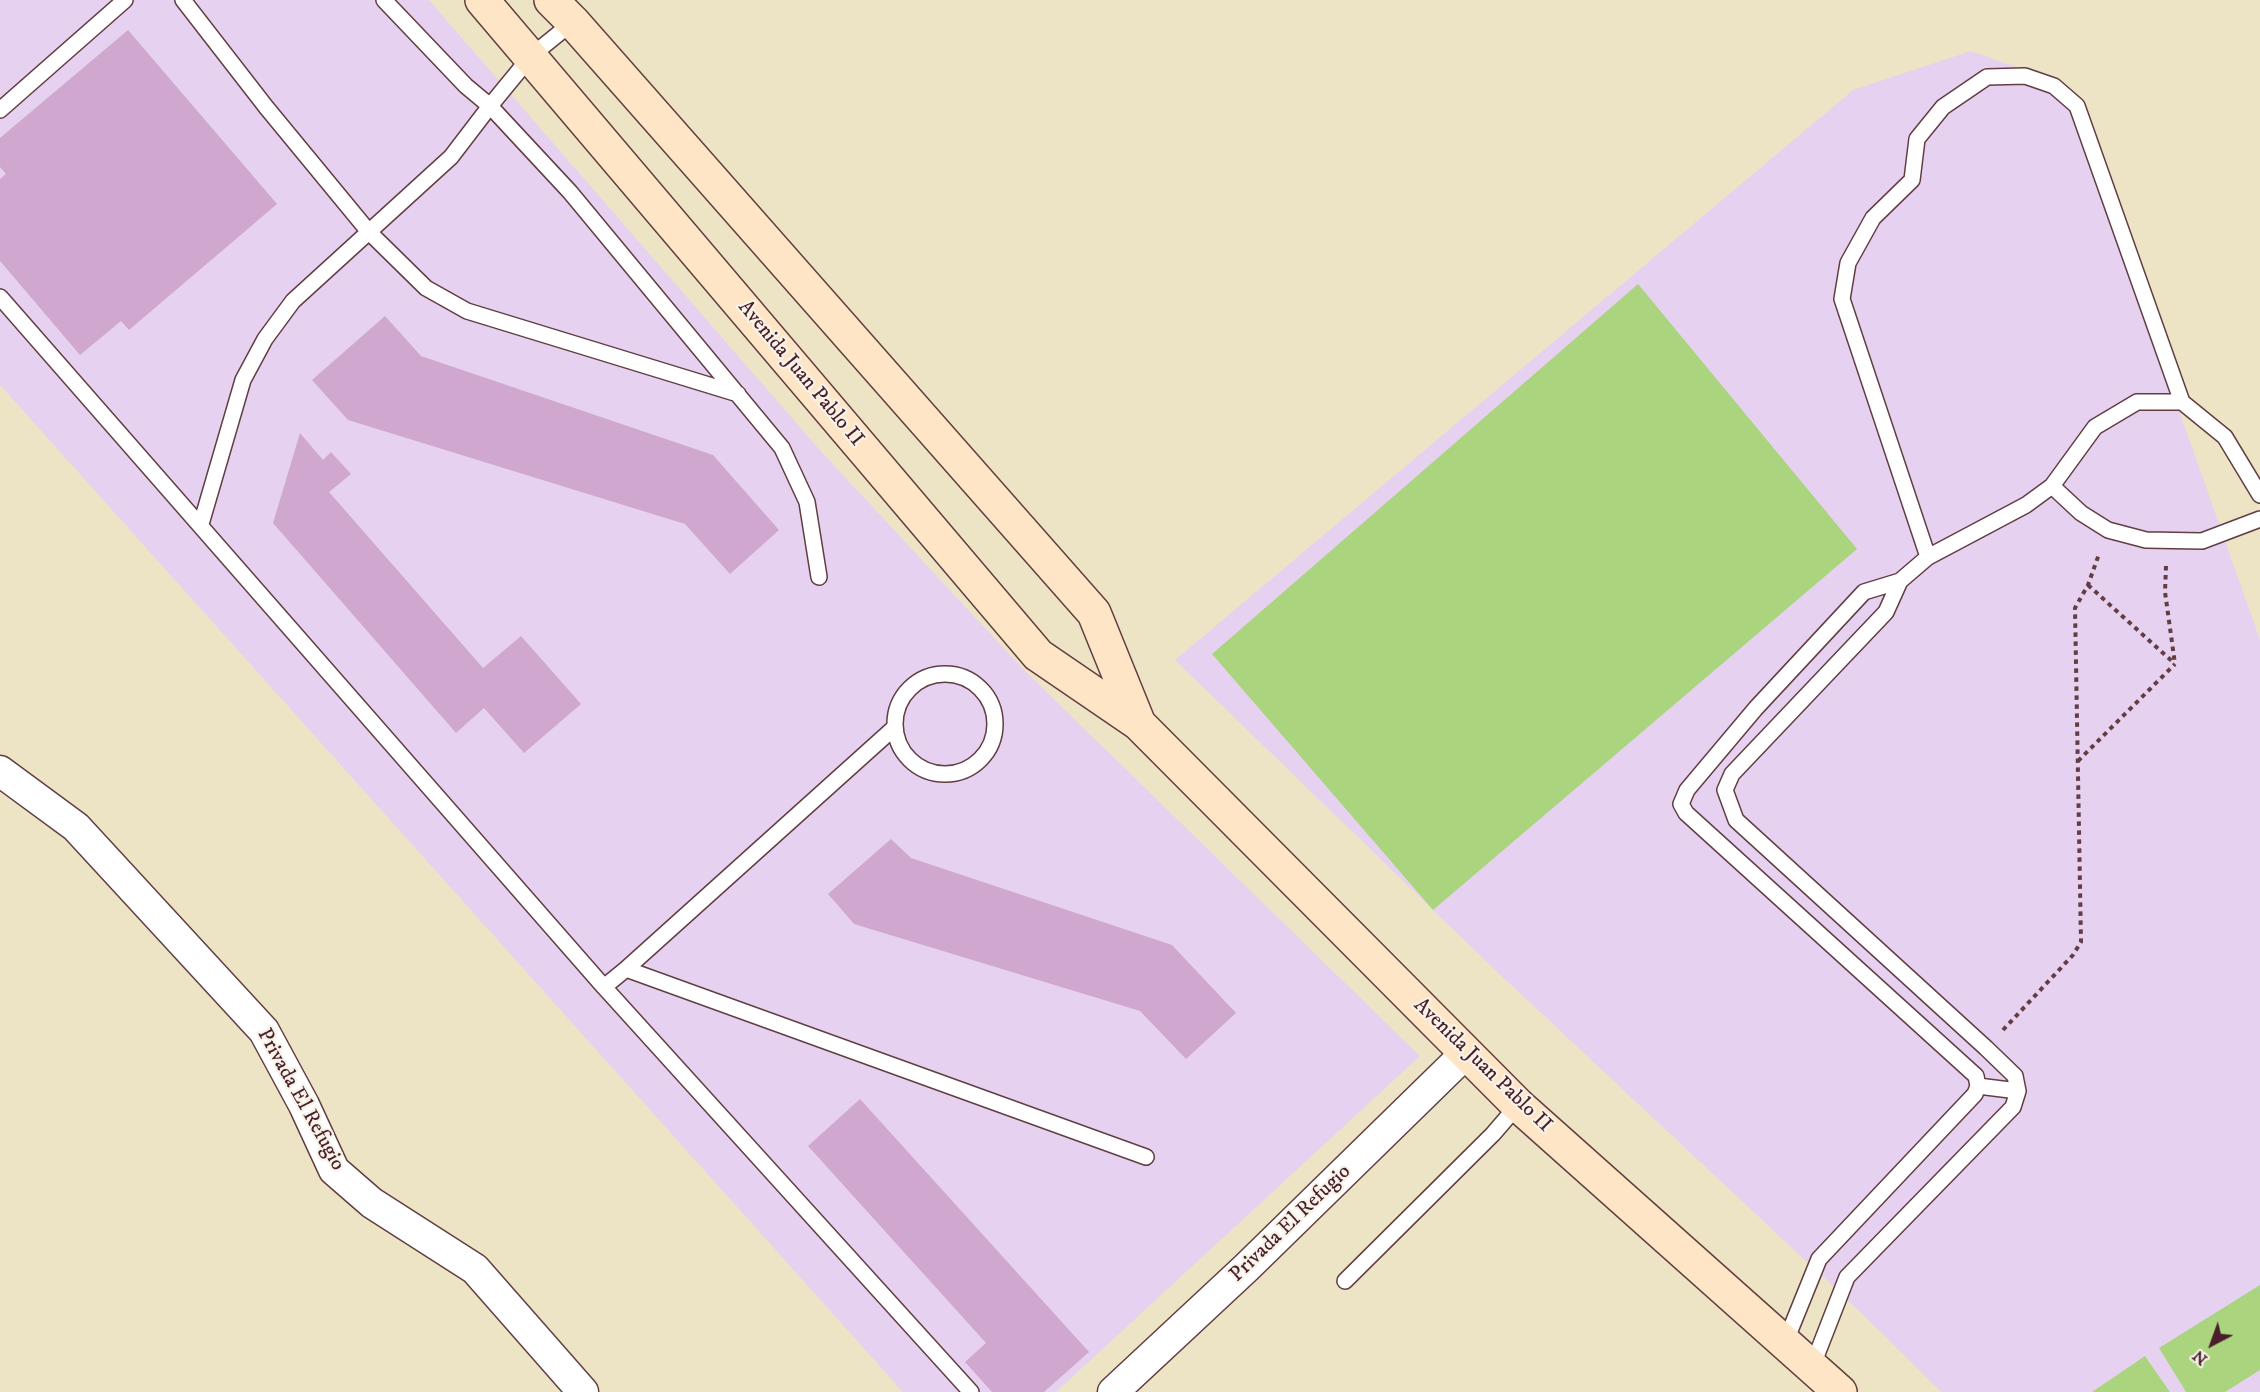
<!DOCTYPE html>
<style>
body{margin:0}
#map{position:relative;width:2260px;height:1392px;overflow:hidden;background:#ede4c6;font-family:"IM FELL DW Pica",serif}
canvas{display:block}
.north{position:absolute;left:2182px;top:1314px;width:60px;height:60px;-webkit-text-stroke:4px #f7f3e8;paint-order:stroke;rotate:221deg;font-size:16px;font-weight:700;line-height:24px;text-align:center;color:#4a1f2b}
.north::after{content:'';display:block;margin:auto;width:21px;height:27px;background:#4a1f2b;clip-path:polygon(50% 0,100% 100%,50% 72%,0 100%)}
</style>
<div id="map">
<canvas width="2260" height="1392"></canvas>
<div class="north">N</div>
</div>
<script>
const ctx = document.querySelector('canvas').getContext('2d');
ctx.lineJoin = 'round';
function fillPath(path, color) {
  ctx.fillStyle = color;
  ctx.fill(path, 'evenodd');
}
function poly(rows) {
  const path = new Path2D();
  for (const r of rows) {
    if (r.length === 3) {
      path.moveTo(r[0] + r[2], r[1]);
      path.arc(r[0], r[1], r[2], 0, 2 * Math.PI);
      continue;
    }
    path.moveTo(r[0], r[1]);
    for (let i = 2; i < r.length; i += 2) path.lineTo(r[i], r[i + 1]);
  }
  return path;
}
function stroke(path, color, width, dash) {
  ctx.strokeStyle = color;
  ctx.lineWidth = width;
  ctx.lineCap = dash ? 'butt' : 'round';
  ctx.setLineDash(dash || []);
  ctx.stroke(path);
}
function drawText(font, color, halo, rows, align = 'center') {
  ctx.font = font + ' "IM FELL DW Pica",serif';
  ctx.lineWidth = 4.5;
  ctx.setLineDash([]);
  ctx.textBaseline = 'middle';
  ctx.strokeStyle = halo;
  ctx.fillStyle = color;
  for (const [text, x, y, turn = 0] of rows) {
    ctx.save();
    ctx.translate(x, y);
    ctx.rotate((+turn || 0) * Math.PI / 180);
    ctx.textAlign = isNaN(turn) ? turn : align;
    if (halo) ctx.strokeText(text, 0, 0);
    ctx.fillText(text, 0, 0);
    ctx.restore();
  }
}
fillPath(poly([
 [0,0,429,0,818,448,1023,669,1420,1056,1056,1392,903,1392,0,385],
 [1971,51,2064,84,2260,640,2260,1392,1941,1392,1854,1306,1493,968,1175,660,1853,90]
]), '#e6d2f0');
fillPath(poly([
 [1638,284,1857,549,1433,910,1212,654],
 [2260,1285,2260,1370,2225,1392,2186,1392,2159,1348],
 [2145,1356,2170,1392,2092,1392]
]), '#abd47f');
fillPath(poly([
 [128,30,277,204,129,330,121,321,80,355,0,261,0,179,6,174,0,167,0,138],
 [385,316,421,356,713,455,779,530,730,574,685,524,348,420,312,380],
 [300,433,323,460,331,452,351,474,329,492,483,668,521,636,581,704,524,753,484,708,456,733,273,523],
 [891,839,911,858,1172,945,1236,1013,1186,1059,1140,1011,854,924,828,894],
 [860,1099,1089,1352,1044,1392,992,1392,965,1362,986,1343,808,1146]
]), '#d0a8cf');
const lane = poly([
 [183,0,266,107,369,232,426,288,467,311,738,394],
 [384,0,466,86,490,106,570,192,782,448,807,502,819,577],
 [0,110,125,0],
 [0,297,604,987,626,969,1146,1157],
 [2260,495,2225,437,2182,402,2137,402,2095,427,2052,486,2081,513,2108,530,2146,540,2202,541,2260,519],
 [201,524,243,380,265,339,293,301,451,157,490,106,531,56,573,22],
 [1928,557,1842,299,1848,263,1873,218,1912,180,1917,139,1943,107,1987,77,2025,76,2054,86,2077,106,2182,402],
 [945,724,50],
 [626,969,895,727],
 [604,987,971,1392],
 [1978,1086,2018,1091],
 [1345,1281,1493,1134,1518,1105],
 [1785,1343,1819,1259,1975,1094,1978,1086,1976,1076,1686,813,1681,804,1687,790,1756,708,1864,592,1900,581,1928,557,2026,505,2052,486],
 [1812,1367,1847,1277,2013,1107,2018,1091,2015,1076,1986,1048,1736,820,1725,790,1732,774,1886,612,1900,581]
]);
const street = poly([
 [0,771,76,827,264,1031,304,1105,334,1170,372,1203,475,1269,583,1392],
 [1113,1392,1246,1268,1466,1053]
]);
const secondary = poly([
 [482,0,1038,655,1139,724,1518,1105,1840,1392],
 [551,0,573,22,1094,613,1139,724]
]);
stroke(lane, '#623d42', 18);
stroke(street, '#623d42', 33);
stroke(secondary, '#623d42', 36);
stroke(poly([
 [2166,566,2165,592,2175,664],
 [2088,585,2174,663],
 [2078,761,2175,664],
 [2003,1030,2073,955,2081,942,2075,608,2088,585,2099,554]
]), '#623d42', 4, [4.5, 4.5]);
stroke(lane, '#fff', 15);
stroke(street, '#fff', 30);
stroke(secondary, '#fee5c5', 33);
drawText('21px', '#4a1f2b', '#f7f3e8', [
 ["Avenida Juan Pablo II",800,374,50],
 ["Avenida Juan Pablo II",1482,1066,44],
 ["Privada El Refugio",300,1100,61],
 ["Privada El Refugio",1291,1224,-44]
]);
</script>
